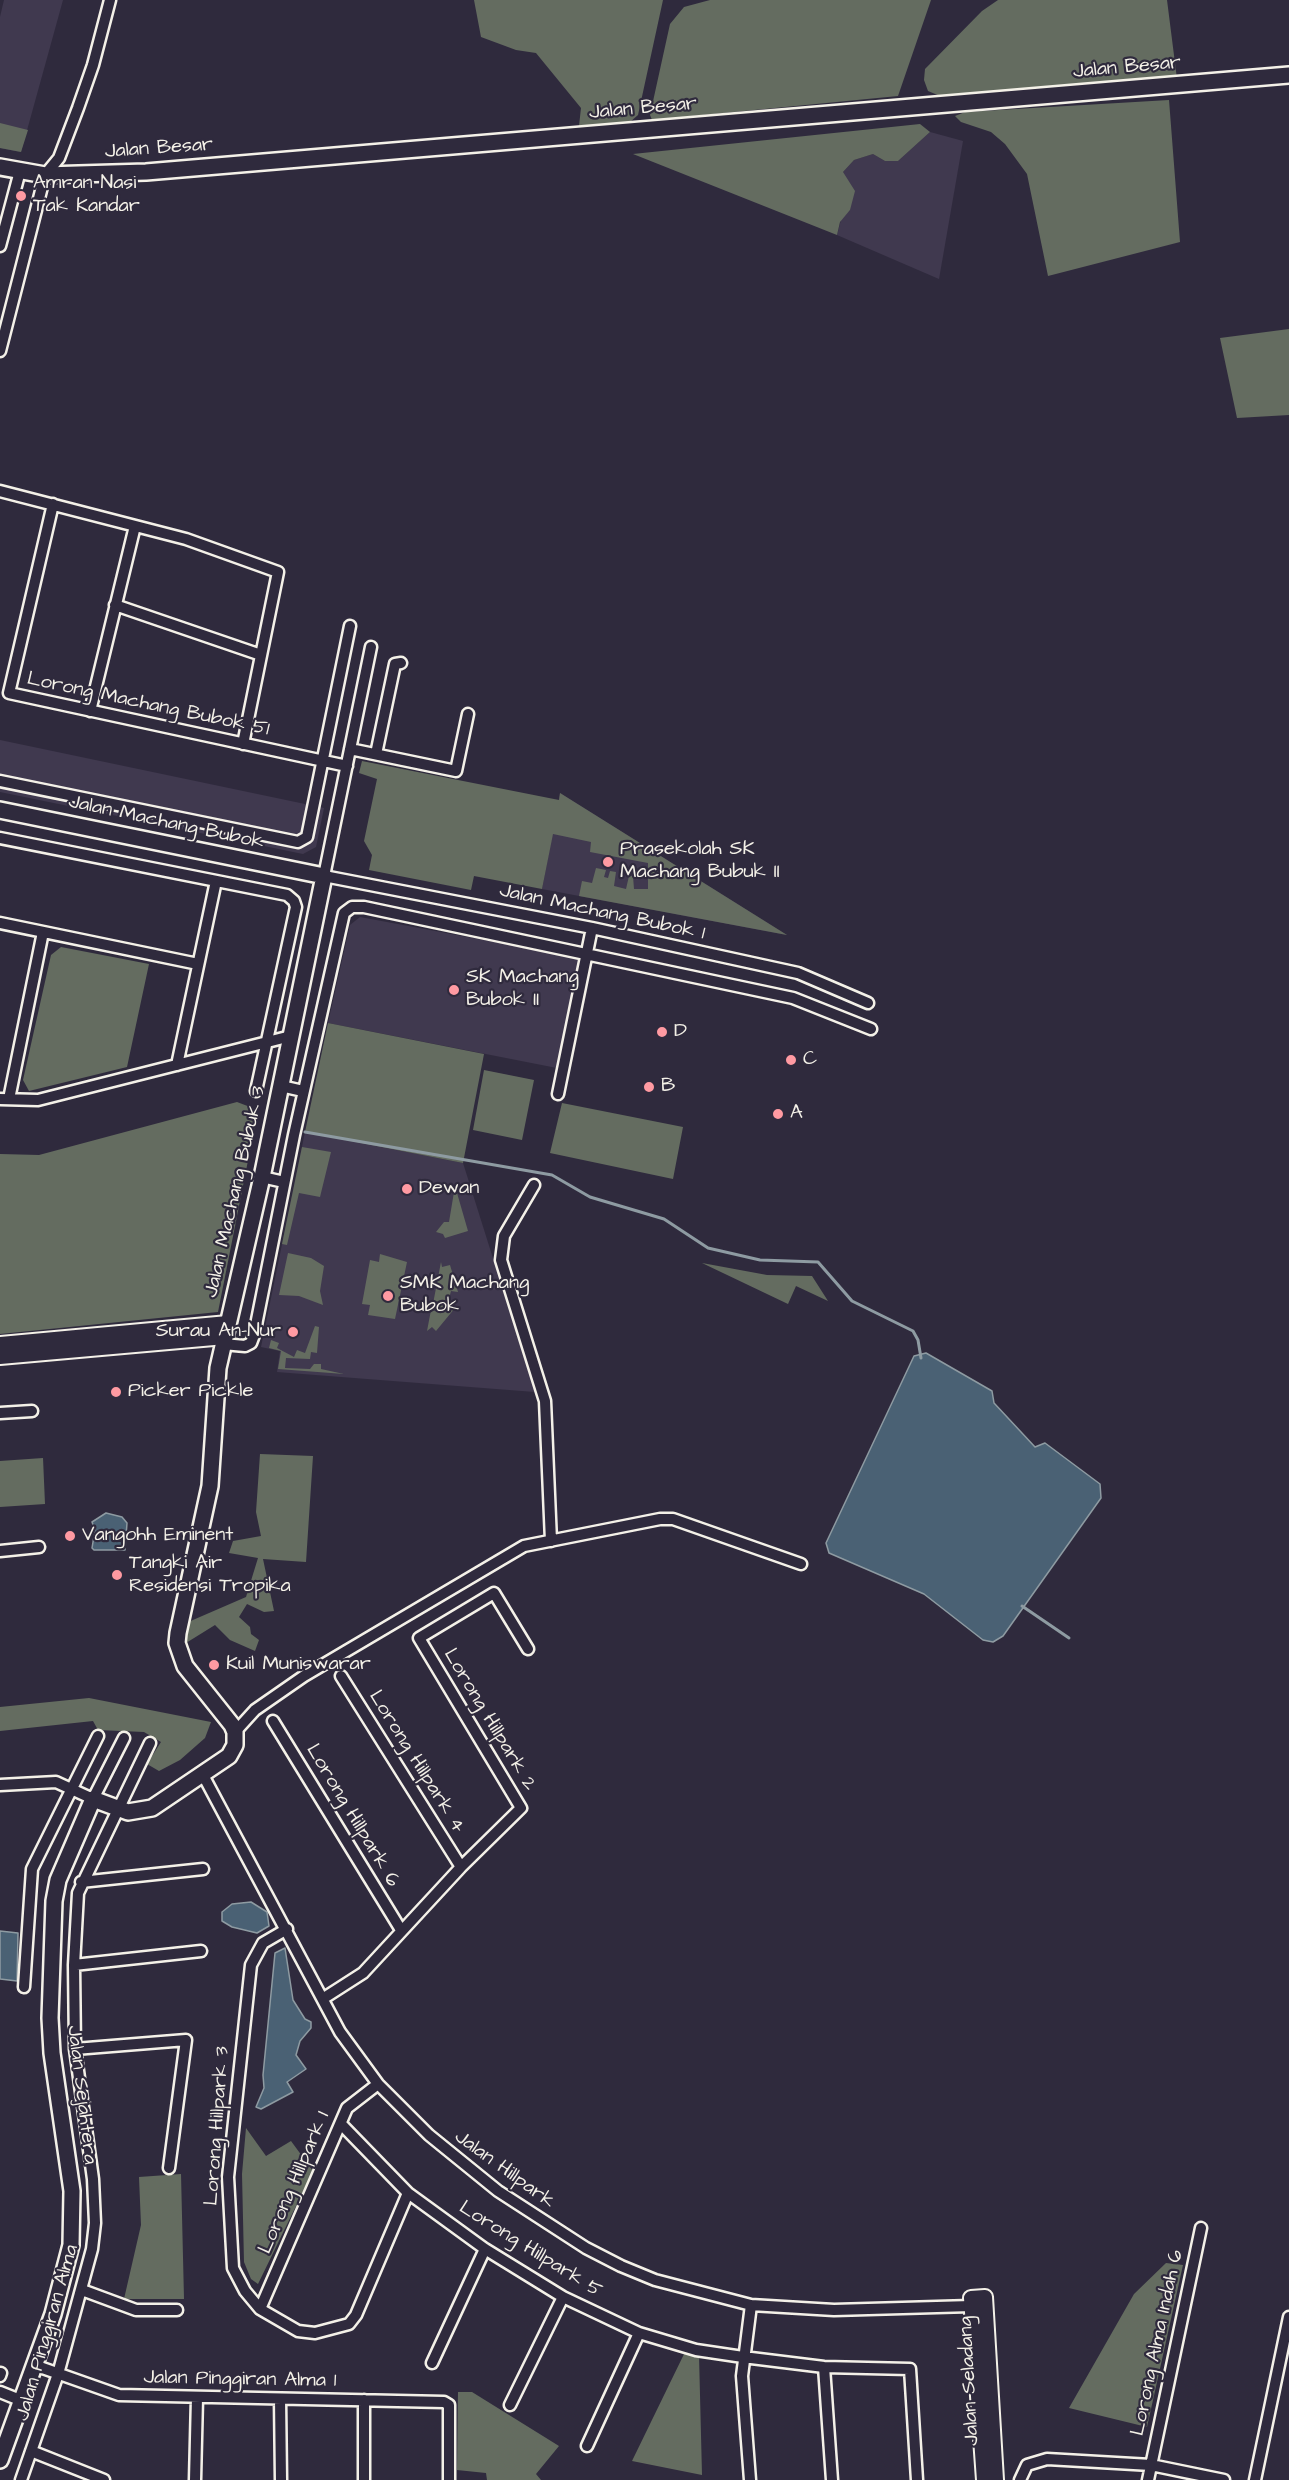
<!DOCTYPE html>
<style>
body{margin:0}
canvas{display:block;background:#2f2a3d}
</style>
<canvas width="1289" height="2480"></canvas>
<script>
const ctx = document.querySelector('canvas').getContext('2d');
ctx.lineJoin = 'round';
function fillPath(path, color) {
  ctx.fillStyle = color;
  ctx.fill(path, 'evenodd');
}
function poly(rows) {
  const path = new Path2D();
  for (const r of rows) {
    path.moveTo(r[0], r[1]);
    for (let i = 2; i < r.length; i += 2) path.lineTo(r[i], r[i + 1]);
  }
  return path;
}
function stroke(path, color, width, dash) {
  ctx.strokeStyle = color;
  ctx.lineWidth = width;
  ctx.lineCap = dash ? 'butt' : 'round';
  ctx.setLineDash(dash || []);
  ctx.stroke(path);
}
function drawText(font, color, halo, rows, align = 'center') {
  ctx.font = font + ' "Architects Daughter",sans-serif';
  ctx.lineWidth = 4.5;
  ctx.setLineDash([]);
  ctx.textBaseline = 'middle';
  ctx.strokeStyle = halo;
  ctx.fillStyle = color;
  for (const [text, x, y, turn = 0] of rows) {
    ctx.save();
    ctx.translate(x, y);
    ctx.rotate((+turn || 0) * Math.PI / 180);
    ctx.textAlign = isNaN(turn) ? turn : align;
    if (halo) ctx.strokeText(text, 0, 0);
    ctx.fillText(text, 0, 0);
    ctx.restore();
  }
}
fillPath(poly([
 [4,0,63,0,21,152,0,148,0,17],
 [930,132,963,141,939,279,837,235,841,220,850,210,843,172,854,160,873,154,885,161,898,161],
 [0,740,324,808,316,847,303,854,0,792],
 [560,793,787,935,542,889],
 [360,917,580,958,557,1068,328,1023,350,925],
 [305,1132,463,1163,535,1392,277,1372,280,1351,261,1347]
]), '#40394f');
fillPath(poly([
 [474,0,663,0,638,115,630,122,579,126,581,108,536,53,516,50,481,37],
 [710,0,931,0,898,96,652,120,650,115,670,24,684,7],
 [998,0,1167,0,1177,79,940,96,928,91,924,80,925,69,982,11],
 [1169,100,1180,242,1048,276,1027,174,1005,144,991,132,961,122,955,116,965,112],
 [0,123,28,130,21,152,0,148],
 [920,124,930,132,898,161,885,161,873,154,854,160,843,172,855,191,850,210,840,222,837,235,633,154],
 [1289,329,1289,415,1237,418,1220,338],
 [362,761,559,800,560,793,787,935,579,896,582,881,592,883,596,868,606,870,604,877,608,878,610,871,616,872,614,886,626,889,629,876,633,876,634,889,648,889,648,863,590,852,591,842,553,834,542,889,474,876,471,890,369,870,372,855,364,841,377,779,359,773],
 [61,947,149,964,127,1067,29,1091,23,1080,51,955],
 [328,1023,484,1054,463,1163,305,1132],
 [484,1070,534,1080,522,1140,473,1130],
 [237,1102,258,1110,218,1312,0,1334,0,1154,39,1155],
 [562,1103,683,1127,673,1179,550,1153],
 [302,1147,331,1152,320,1197,299,1193,287,1245,282,1244],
 [455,1186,468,1231,445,1238,443,1234,436,1232,444,1222,449,1222],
 [288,1253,311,1258,324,1266,320,1291,323,1305,299,1296,279,1295],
 [380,1254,407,1262,395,1319,368,1315,370,1305,362,1304,370,1260,379,1262],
 [441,1262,442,1267,450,1265,458,1292,451,1291,447,1306,455,1308,436,1331,432,1327,427,1331,431,1310,446,1313,432,1309],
 [702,1263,767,1275,812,1276,828,1301,796,1286,788,1304],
 [315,1326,319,1327,317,1353,311,1352,310,1359,286,1358,285,1368,310,1369,314,1364,321,1364,321,1369,344,1374,278,1369,281,1351,269,1348,271,1340,279,1343,277,1348,294,1357,297,1350,305,1353],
 [260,1454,313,1456,306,1562,263,1559,274,1611,264,1612,247,1604,239,1617,250,1627,251,1634,259,1640,255,1651,230,1640,215,1625,186,1643,186,1623,246,1597,258,1558,229,1553,233,1541,261,1536,256,1512],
 [43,1458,45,1504,0,1507,0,1461],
 [89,1698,211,1722,205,1738,180,1760,159,1771,147,1764,161,1742,144,1732,98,1730,93,1721,0,1731,0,1707],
 [246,2128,266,2156,291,2141,313,2171,258,2284,251,2279,244,2262,242,2174],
 [181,2174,184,2299,124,2299,141,2225,139,2177],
 [1166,2263,1183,2265,1147,2427,1069,2408,1134,2294],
 [686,2350,699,2355,702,2475,632,2461],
 [458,2392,472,2392,559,2446,536,2474,541,2480,487,2480,486,2473,457,2470]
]), '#646c60');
const water = poly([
 [926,1353,992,1391,994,1403,1035,1447,1045,1443,1100,1484,1101,1498,1003,1636,993,1642,983,1640,924,1594,829,1553,826,1543,914,1356,926,1353],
 [106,1513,122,1517,127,1523,125,1550,94,1550,92,1548,95,1530,92,1522,106,1513],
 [251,1902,267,1912,269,1926,257,1933,232,1927,222,1921,222,1912,232,1904,251,1902],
 [0,1931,18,1933,17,1981,0,1979,0,1931],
 [285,1948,293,2000,305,2019,311,2022,311,2028,300,2041,296,2055,306,2069,287,2082,293,2092,261,2109,256,2107,264,2088,263,2075,275,1953,285,1948]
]);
fillPath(water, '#4a6174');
stroke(water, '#8e9ba2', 1.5);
stroke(poly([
 [305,1132,552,1175,590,1197,664,1219,708,1248,760,1260,818,1262,852,1301,913,1331,918,1340,921,1358],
 [1022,1606,1069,1638]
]), '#8e9ba2', 3);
const minor = poly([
 [0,246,20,171],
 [0,351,45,175,59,158,78,108,93,65,110,0],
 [0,491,186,539,278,572,243,744],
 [53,504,9,693,347,766],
 [115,605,261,655],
 [371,647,324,876,592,928,798,973,868,1003],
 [90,711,135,526],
 [350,749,456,771,468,714],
 [376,754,395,664,401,663],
 [0,781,298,842,307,837,350,626],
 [0,838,287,895,294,901,296,907,256,1091],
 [0,923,198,964],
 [177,1065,216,881],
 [281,1086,303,1091],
 [558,1094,592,928],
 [0,1099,38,1100,291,1036],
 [9,1099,43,932],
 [262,1177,284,1182],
 [534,1185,504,1236,501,1260,545,1401,551,1541],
 [223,1344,245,1346,251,1343,254,1335,294,1135,344,913,352,907,364,907,793,998,871,1029],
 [0,1413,32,1411],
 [0,1551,39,1547],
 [341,1676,461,1867],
 [273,1721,401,1930],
 [235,1732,255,1710,304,1676,524,1546,660,1519,673,1519,801,1564],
 [203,1775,340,2032,378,2084,429,2135,498,2191,586,2248,621,2266,655,2280,751,2305,834,2310,971,2306],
 [0,1785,56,1782,93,1799,124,1738],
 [81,1882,203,1869],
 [287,1929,263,1943,251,1965,228,2177,233,2268,245,2291,260,2309,298,2331,315,2333,349,2324,356,2315,408,2193],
 [74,1965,201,1951],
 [24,1987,32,1869,98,1736],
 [324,1998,363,1973,461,1867,521,1808,419,1638,494,1593,528,1649],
 [75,2049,186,2040,169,2168],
 [341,2124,408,2193,485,2249,563,2297,639,2333,696,2350,743,2357,824,2367,910,2369,917,2480],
 [82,2290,136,2310,177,2310],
 [260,2309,347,2108,378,2084],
 [432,2363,485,2249],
 [34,2365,119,2395,444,2402,449,2405,449,2480],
 [824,2367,832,2480],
 [0,2376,1,2373],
 [0,2392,20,2400],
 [280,2399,281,2480],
 [510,2405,563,2297],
 [587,2446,639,2333],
 [31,2451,104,2480],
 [21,2480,58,2374,92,2249,95,2223,93,2179,75,2049,74,1965,78,1893,150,1743],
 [195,2480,197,2398],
 [364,2480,364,2400],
 [750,2480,742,2376,751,2305],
 [1020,2480,1027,2465,1047,2459,1151,2465,1224,2480],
 [1148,2480,1201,2228],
 [1255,2480,1289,2317]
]);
const tertiary = poly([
 [0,1344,228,1323],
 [0,1357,225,1337],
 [984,2480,971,2298,985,2297,996,2480]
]);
const secondary = poly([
 [0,167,45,175,146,172,1289,75],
 [0,810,324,876,262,1177,218,1368,210,1486,178,1633,177,1643,185,1666,232,1725,235,1732,235,1745,229,1756,152,1808,128,1812,93,1799,58,1880,54,1901,50,2018,52,2053,72,2191,71,2245,53,2314,0,2460]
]);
stroke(minor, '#f4f1e8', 15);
stroke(tertiary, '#f4f1e8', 18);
stroke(secondary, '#f4f1e8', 20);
stroke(minor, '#2f2a3d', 10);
stroke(tertiary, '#2f2a3d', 14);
stroke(secondary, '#2f2a3d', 15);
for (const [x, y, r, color] of [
 [21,196,6,"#ff9aa2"],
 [608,862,6,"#ff9aa2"],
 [454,990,6,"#ff9aa2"],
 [662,1032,6,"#ff9aa2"],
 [791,1060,6,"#ff9aa2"],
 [649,1087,6,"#ff9aa2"],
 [778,1114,6,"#ff9aa2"],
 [407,1189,6,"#ff9aa2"],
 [388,1296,6,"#ff9aa2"],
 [293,1332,6,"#ff9aa2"],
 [116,1392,6,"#ff9aa2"],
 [70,1536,6,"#ff9aa2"],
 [117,1575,6,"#ff9aa2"],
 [214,1665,6,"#ff9aa2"]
]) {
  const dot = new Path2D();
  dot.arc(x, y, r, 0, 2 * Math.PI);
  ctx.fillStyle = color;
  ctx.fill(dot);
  stroke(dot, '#2f2a3d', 2);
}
drawText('20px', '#f4f1e8', '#2f2a3d', [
 ["Jalan Besar",1127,68,-5],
 ["Jalan Besar",643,109,-5],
 ["Jalan Besar",159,149,-4],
 ["Lorong Machang Bubok 51",148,705,12],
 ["Jalan Machang Bubok",166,823,12],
 ["Jalan Machang Bubok 1",602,913,12],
 ["Jalan Machang Bubuk 3",236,1192,-77],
 ["Lorong Hillpark 2",489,1720,59],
 ["Lorong Hillpark 4",416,1762,58],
 ["Lorong Hillpark 6",352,1816,59],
 ["Jalan Sejahtera",81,2095,83],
 ["Lorong Hillpark 3",218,2126,-86],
 ["Jalan Hillpark",504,2170,36],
 ["Lorong Hillpark 1",295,2183,-67],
 ["Lorong Hillpark 5",530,2250,32],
 ["Jalan Pinggiran Alma",48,2333,-74],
 ["Lorong Alma Indah 6",1158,2343,-78],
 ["Jalan Pinggiran Alma 1",240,2380,1],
 ["Jalan Seladang",970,2381,-93]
]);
drawText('20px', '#f4f1e8', '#2f2a3d', [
 ["Amran Nasi",33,184],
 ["Tak Kandar",33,207],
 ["Prasekolah SK",620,850],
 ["Machang Bubuk II",620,873],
 ["SK Machang",466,978],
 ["Bubok II",466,1001],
 ["D",674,1032],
 ["C",803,1060],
 ["B",661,1087],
 ["A",790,1114],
 ["Dewan",419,1189],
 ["SMK Machang",400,1284],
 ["Bubok",400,1307],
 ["Surau An-Nur",281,1332,"right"],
 ["Picker Pickle",128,1392],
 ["Vangohh Eminent",82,1536],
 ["Tangki Air",129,1564],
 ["Residensi Tropika",129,1587],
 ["Kuil Muniswarar",226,1665]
], 'left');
</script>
